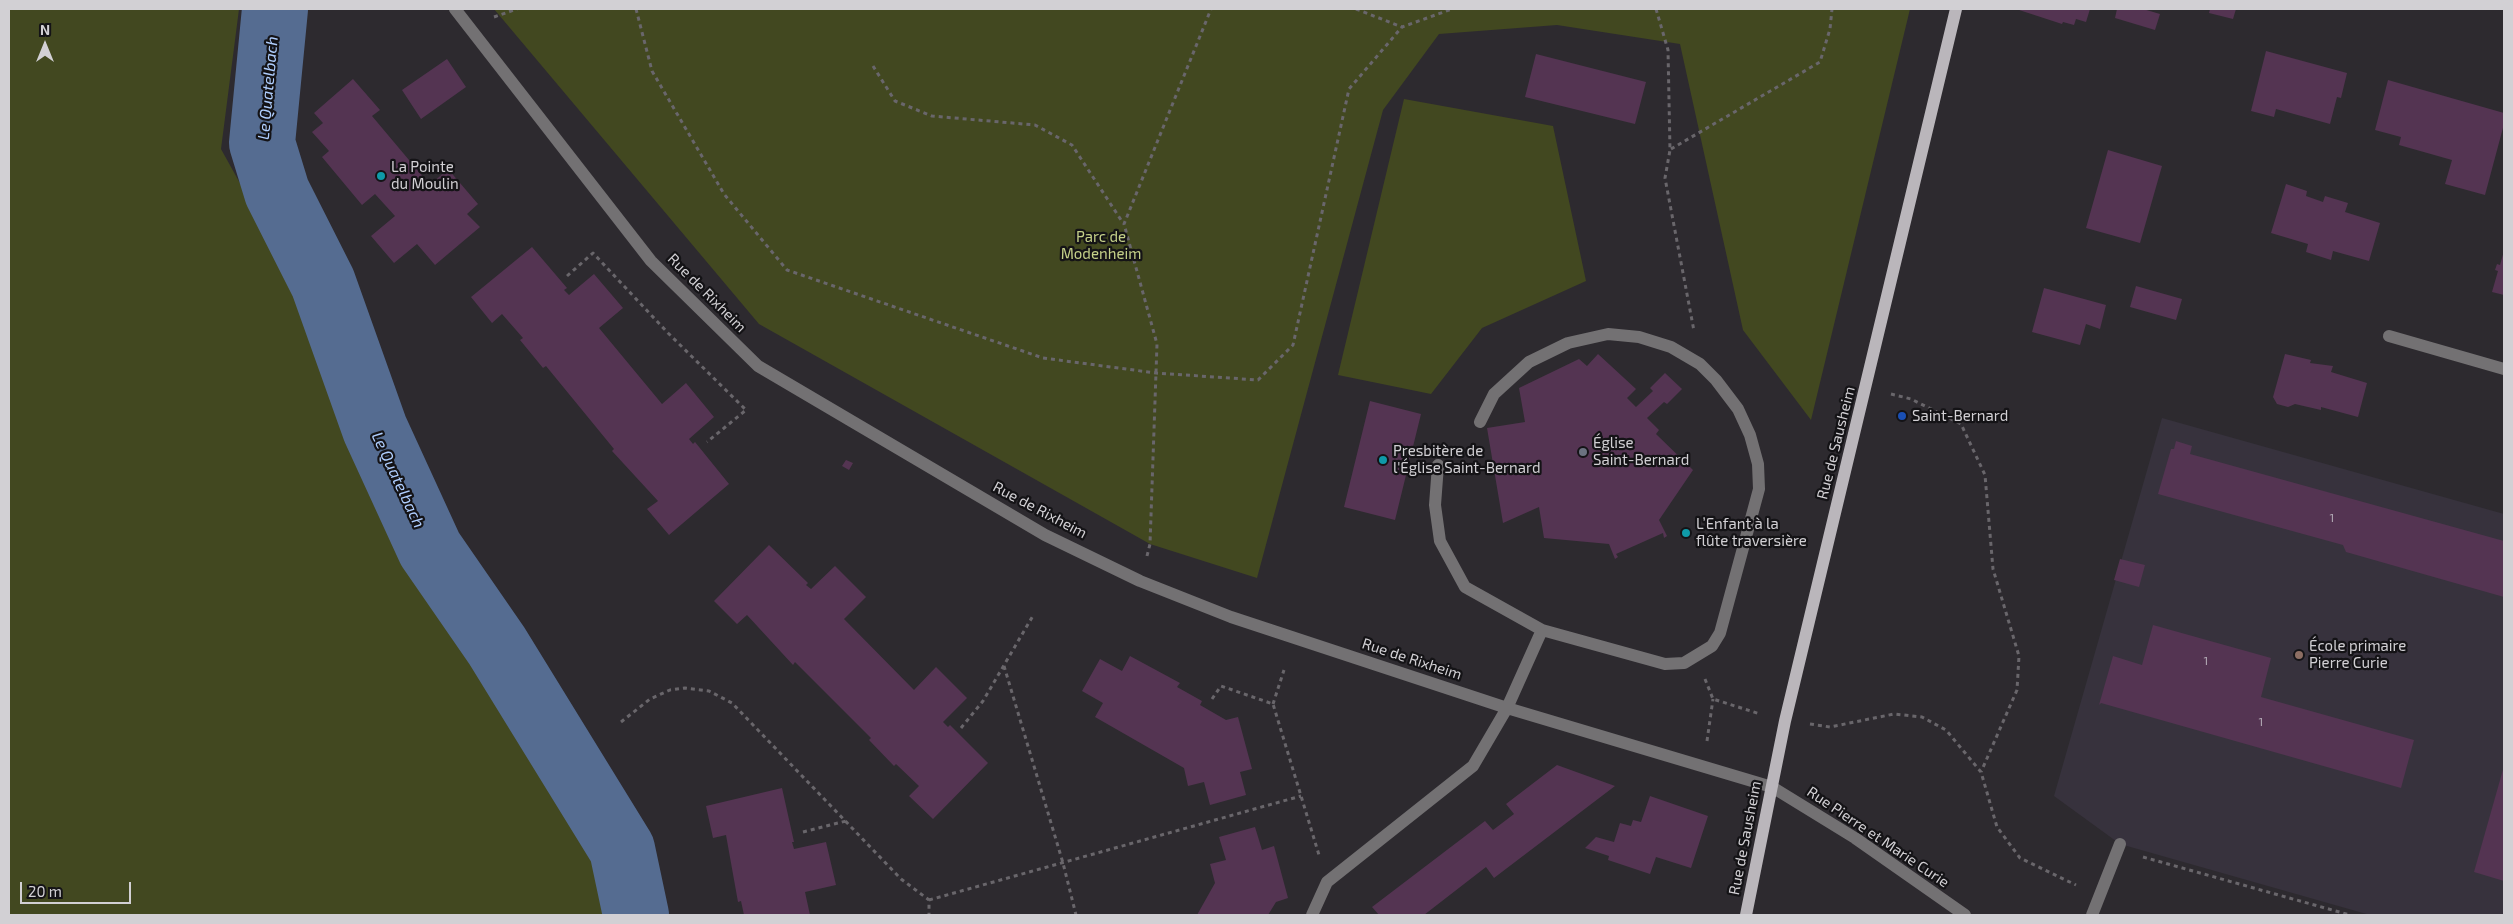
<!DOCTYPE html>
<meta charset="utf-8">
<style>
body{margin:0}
#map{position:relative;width:2513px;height:924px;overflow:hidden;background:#2d2a2f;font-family:"Exo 2",sans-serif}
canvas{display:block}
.frame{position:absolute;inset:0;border:10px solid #d2d0d4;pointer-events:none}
.north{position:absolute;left:20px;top:20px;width:50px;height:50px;-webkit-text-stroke:4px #141316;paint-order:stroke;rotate:0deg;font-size:14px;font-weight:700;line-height:20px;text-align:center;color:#d2d0d4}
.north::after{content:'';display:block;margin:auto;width:18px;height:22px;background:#d2d0d4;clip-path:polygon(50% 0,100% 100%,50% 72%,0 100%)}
.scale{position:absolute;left:20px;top:882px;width:111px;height:22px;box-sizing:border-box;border:2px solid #d2d0d4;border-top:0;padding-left:6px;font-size:15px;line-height:18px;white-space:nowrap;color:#d2d0d4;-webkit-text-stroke:4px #141316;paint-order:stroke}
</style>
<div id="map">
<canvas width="2513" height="924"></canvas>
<div class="frame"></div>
<div class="north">N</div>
<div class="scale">20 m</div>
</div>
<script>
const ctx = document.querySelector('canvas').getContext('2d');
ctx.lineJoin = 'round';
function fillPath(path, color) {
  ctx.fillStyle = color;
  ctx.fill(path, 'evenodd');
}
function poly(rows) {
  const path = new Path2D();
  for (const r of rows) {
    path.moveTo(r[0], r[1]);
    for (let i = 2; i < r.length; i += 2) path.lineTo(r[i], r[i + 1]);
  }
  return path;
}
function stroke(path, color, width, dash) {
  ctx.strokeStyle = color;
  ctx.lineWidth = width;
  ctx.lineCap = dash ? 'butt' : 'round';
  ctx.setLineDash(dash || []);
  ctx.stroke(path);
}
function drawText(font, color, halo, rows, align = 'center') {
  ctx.font = font + ' "Exo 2",sans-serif';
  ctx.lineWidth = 4.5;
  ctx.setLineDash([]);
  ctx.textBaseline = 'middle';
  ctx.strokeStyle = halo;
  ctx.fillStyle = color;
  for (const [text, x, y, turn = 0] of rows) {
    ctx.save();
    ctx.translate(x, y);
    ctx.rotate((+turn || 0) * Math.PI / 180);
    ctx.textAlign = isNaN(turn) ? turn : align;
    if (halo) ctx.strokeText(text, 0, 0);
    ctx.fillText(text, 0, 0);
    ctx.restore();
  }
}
fillPath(poly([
 [2162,418,2504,514,2504,915,2370,915,2120,844,2054,796]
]), '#37323d');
fillPath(poly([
 [9,9,239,9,221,149,333,351,353,418,422,570,606,854,618,915,9,915],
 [494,9,1910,9,1811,420,1743,330,1680,44,1557,25,1439,34,1383,110,1257,578,1150,544,759,324],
 [1404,99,1553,126,1586,281,1482,328,1431,394,1338,375]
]), '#424820');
stroke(poly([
 [275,9,262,143,277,192,323,283,375,429,430,549,497,646,622,849,636,915]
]), '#556c91', 66);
fillPath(poly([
 [2016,9,2090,9,2086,22,2076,19,2074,25,2063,22,2062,24],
 [2117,9,2143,9,2160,14,2155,30,2115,18],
 [2210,9,2236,9,2233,19,2209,13],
 [2266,51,2347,73,2341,98,2337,97,2330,124,2276,109,2274,117,2251,111],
 [1536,54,1646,82,1635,124,1525,97],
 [447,59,466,87,421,119,402,90],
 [353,79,380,110,372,116,430,185,448,169,478,204,467,214,480,227,435,265,417,244,394,263,371,236,395,216,375,194,362,205,322,157,329,151,312,132,323,123,314,113],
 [2388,80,2504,113,2504,124,2485,195,2445,184,2452,160,2399,145,2401,137,2375,130],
 [2108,150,2162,166,2140,243,2086,228],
 [2286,184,2307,191,2306,196,2323,202,2325,196,2348,203,2345,212,2380,223,2369,261,2333,251,2331,260,2306,252,2308,244,2271,233],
 [532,247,567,288,564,290,569,295,594,274,623,308,599,328,662,404,686,383,714,417,689,439,693,444,695,442,729,484,669,535,647,509,658,501,612,451,614,449,546,366,543,368,520,340,523,338,502,314,492,323,471,297],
 [2504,251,2504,295,2492,292,2498,271,2495,270,2497,264,2500,265],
 [2136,286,2182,299,2176,320,2130,307],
 [2044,288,2106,305,2100,329,2086,324,2080,345,2032,332],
 [1598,354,1636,389,1627,398,1636,407,1653,391,1650,388,1665,373,1682,389,1667,404,1664,402,1647,418,1659,430,1656,434,1693,470,1659,520,1667,536,1664,538,1663,533,1616,554,1618,557,1615,559,1609,544,1544,538,1539,507,1503,523,1487,428,1525,422,1519,388,1579,359,1587,366],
 [2285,354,2311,360,2310,363,2333,366,2331,372,2367,383,2358,417,2321,407,2321,410,2295,404,2288,407,2277,404,2273,397],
 [1370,401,1421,414,1395,520,1344,507],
 [2176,441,2192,446,2190,454,2504,541,2504,597,2346,552,2343,545,2158,494,2171,449,2174,449],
 [846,460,853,463,849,470,842,466],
 [769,545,808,583,806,585,811,589,835,566,866,597,844,619,914,690,936,667,967,698,943,722,948,727,950,725,988,763,933,819,909,796,919,786,896,764,894,766,869,740,871,738,795,662,793,665,747,615,737,624,714,601],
 [2120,559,2145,565,2139,587,2114,580],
 [2153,625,2271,658,2261,697,2414,740,2401,788,2101,703,2099,705,2113,656,2142,665],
 [1130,656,1180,683,1177,687,1202,701,1200,705,1226,720,1238,717,1252,769,1240,772,1246,795,1210,805,1204,782,1188,786,1184,768,1095,717,1103,703,1082,691,1100,659,1122,671],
 [1557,765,1615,786,1494,878,1486,867,1424,915,1379,915,1372,907,1485,821,1493,830,1514,814,1506,804],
 [2504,766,2504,881,2474,872],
 [782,788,794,842,792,842,794,849,826,842,836,885,805,892,810,915,744,915,741,901,738,902,726,835,713,838,706,806],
 [1650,796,1708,816,1691,868,1656,857,1650,874,1608,860,1609,856,1585,848,1596,837,1614,842,1620,823,1631,826,1633,820,1641,822],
 [1255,827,1262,850,1274,846,1288,898,1276,902,1268,915,1197,915,1215,883,1210,864,1226,860,1219,837]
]), '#543452');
stroke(poly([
 [636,9,652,71,724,194,787,270,1043,358,1156,373,1258,380,1293,345,1349,89,1402,27,1452,9],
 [1356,9,1402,27],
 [1656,9,1668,50,1670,150,1665,178,1694,331],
 [494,17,517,9],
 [873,66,895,101,932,116,1035,125,1072,145,1123,223],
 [1671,149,1820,62,1830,29,1832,9],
 [567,276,593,253,668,333,746,410,707,442],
 [1891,394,1911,399,1961,424,1985,475,1993,569,2019,656,2017,690,1981,772],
 [1147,556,1150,544,1157,344,1124,224,1211,9],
 [1004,666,1063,863,1076,915],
 [1705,679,1713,699,1760,714],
 [1212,699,1221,686,1273,704,1319,855],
 [1273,704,1284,670],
 [621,722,650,699,670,690,685,688,709,691,732,703,901,879,929,900,929,915],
 [1810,724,1830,727,1894,714,1922,717,1946,730,1981,772,1997,827,2020,858,2076,885],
 [961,728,983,701,1034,614],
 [1707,741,1713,699],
 [803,832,846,821],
 [2143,857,2350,915],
 [929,900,1301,796]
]), '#69666b', 3, [4, 4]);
stroke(poly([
 [455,9,651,261,758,366,1045,535,1140,581,1231,617,1507,708,1772,787,1855,838,1965,915],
 [2389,336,2504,369],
 [1438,465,1435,505,1440,541,1465,587,1542,630,1665,664,1684,663,1712,646,1720,633,1759,489,1758,464,1750,435,1738,409,1716,380,1700,364,1671,347,1639,337,1608,334,1568,343,1529,362,1494,394,1480,422],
 [1312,915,1327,882,1473,766,1507,708,1542,630],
 [2092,915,2120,844]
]), '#737173', 12);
stroke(poly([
 [1746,915,1785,721,1956,9]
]), '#bab6bb', 12);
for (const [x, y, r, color] of [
 [381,176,5,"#0f9aa8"],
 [1902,416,5,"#1a4fb4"],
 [1583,452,5,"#6b7280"],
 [1383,460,5,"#0f9aa8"],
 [1686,533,5,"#0f9aa8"],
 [2299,655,5,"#8d6e63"]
]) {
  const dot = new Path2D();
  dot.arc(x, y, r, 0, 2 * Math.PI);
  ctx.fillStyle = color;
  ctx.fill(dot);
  stroke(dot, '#141316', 2);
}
drawText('12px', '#b2a9b4', null, [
 ["1",2332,518],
 ["1",2206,661],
 ["1",2261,722]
]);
drawText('15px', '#d2d0d4', '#141316', [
 ["La Pointe",391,167],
 ["du Moulin",391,184],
 ["Saint-Bernard",1912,416],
 ["Église",1593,443],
 ["Saint-Bernard",1593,460],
 ["Presbitère de",1393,451],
 ["l'Église Saint-Bernard",1393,468],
 ["L’Enfant à la",1696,524],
 ["flûte traversière",1696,541],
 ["École primaire",2309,646],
 ["Pierre Curie",2309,663]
], 'left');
drawText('15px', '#c5d189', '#141316', [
 ["Parc de",1101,237],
 ["Modenheim",1101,254]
]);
drawText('15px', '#d2d0d4', '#141316', [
 ["Rue de Rixheim",707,293,45],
 ["Rue de Sausheim",1836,443,-76],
 ["Rue de Rixheim",1040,510,28],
 ["Rue de Rixheim",1412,659,18],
 ["Rue Pierre et Marie Curie",1878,837,34],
 ["Rue de Sausheim",1745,838,-79]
]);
drawText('italic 16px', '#afcefe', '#141316', [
 ["Le Quatelbach",268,88,-85],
 ["Le Quatelbach",398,480,65]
]);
</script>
